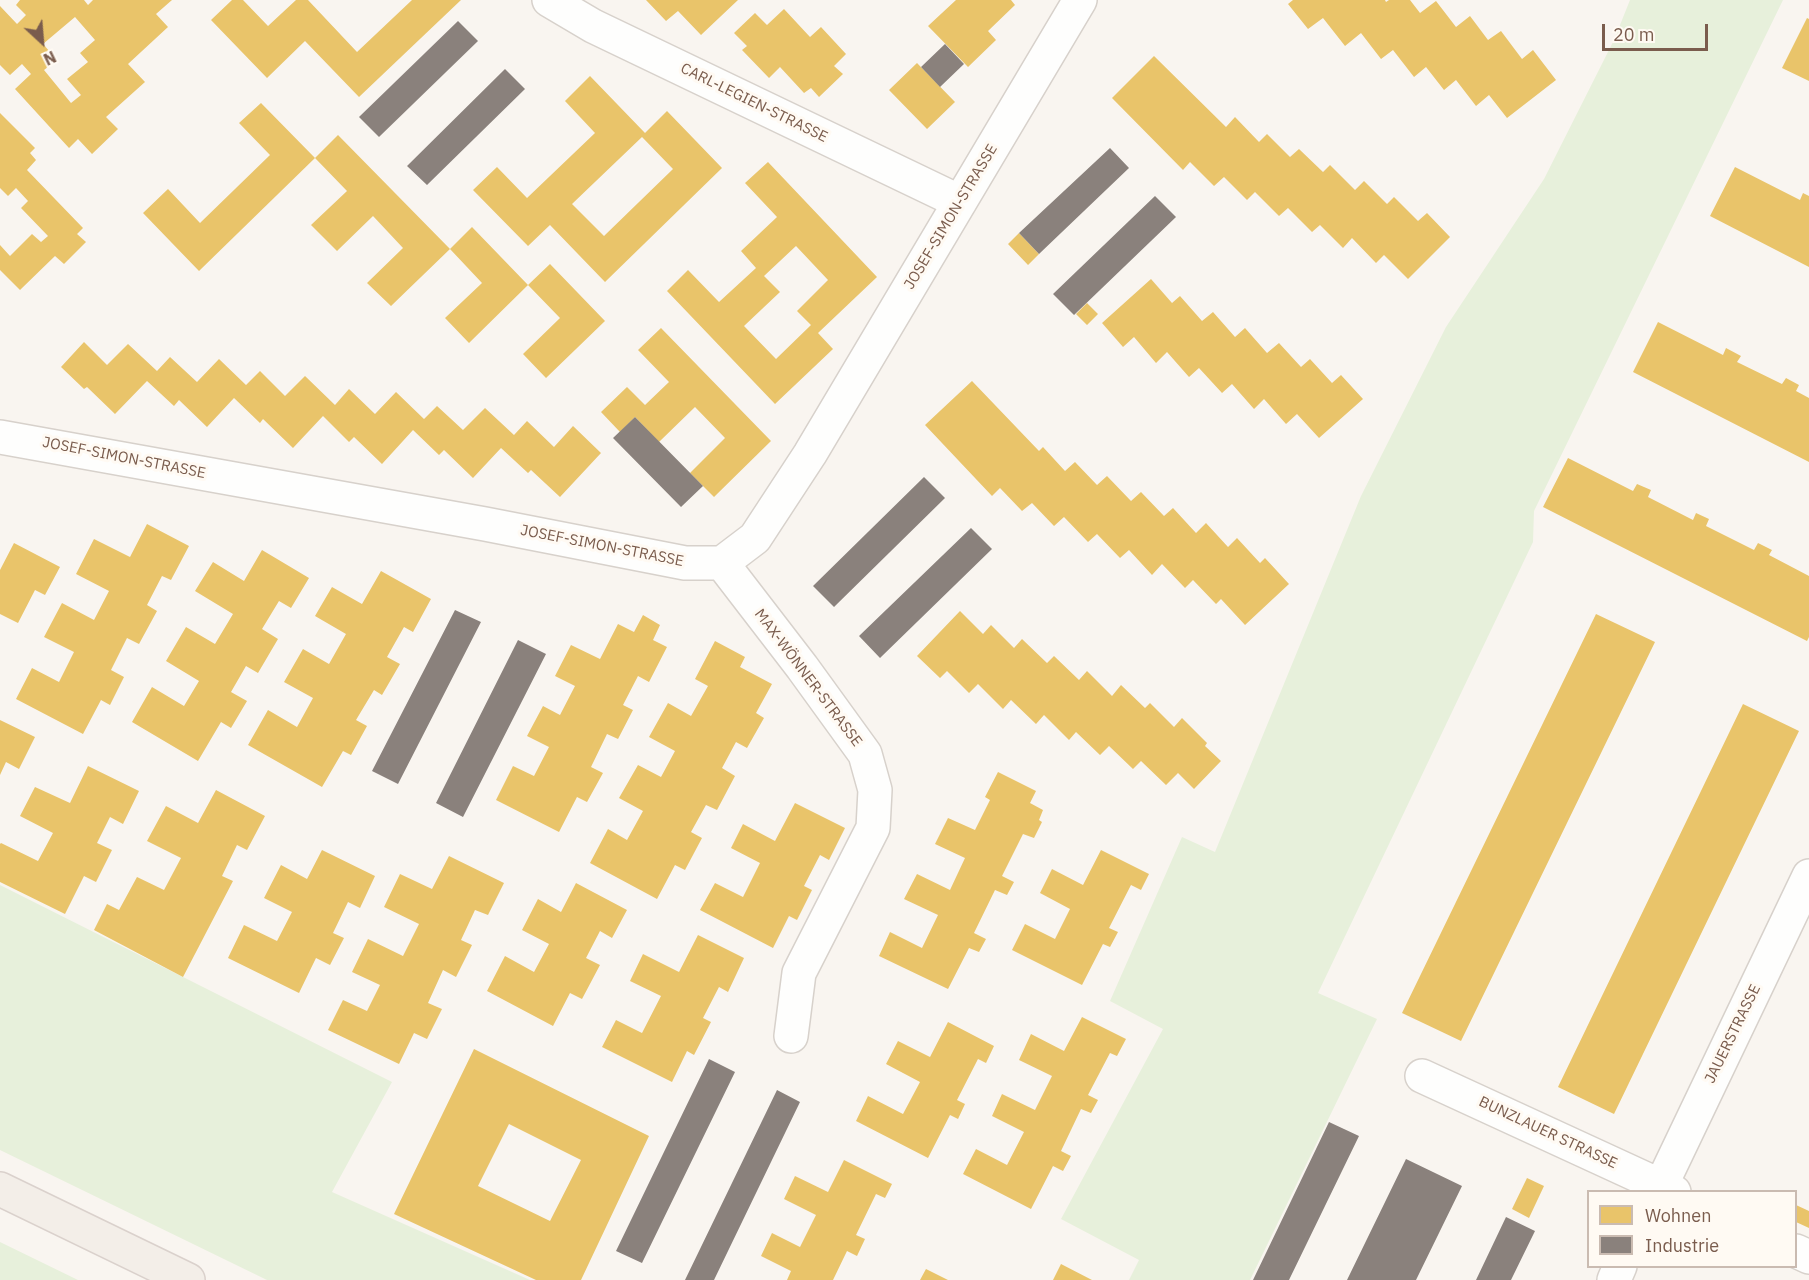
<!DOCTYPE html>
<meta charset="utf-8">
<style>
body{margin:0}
#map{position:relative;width:1809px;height:1280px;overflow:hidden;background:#f9f5f0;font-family:"IBM Plex Sans",sans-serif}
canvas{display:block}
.legend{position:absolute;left:1587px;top:1190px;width:210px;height:78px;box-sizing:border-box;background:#fffaf3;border:2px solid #cabbb1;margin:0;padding:8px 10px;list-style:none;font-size:18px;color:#7a5c4d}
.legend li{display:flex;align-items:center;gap:12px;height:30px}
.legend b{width:30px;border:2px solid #cabbb1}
.north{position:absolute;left:12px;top:12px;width:60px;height:60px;-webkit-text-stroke:4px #fffaf3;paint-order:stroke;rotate:154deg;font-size:16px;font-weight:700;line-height:24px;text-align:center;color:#7a5c4d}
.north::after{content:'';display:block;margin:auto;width:21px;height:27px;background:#7a5c4d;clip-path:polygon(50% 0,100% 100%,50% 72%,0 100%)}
.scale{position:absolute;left:1602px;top:24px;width:106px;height:27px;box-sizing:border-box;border:3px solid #7a5c4d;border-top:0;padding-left:8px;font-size:18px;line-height:21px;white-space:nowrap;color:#7a5c4d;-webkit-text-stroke:4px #fffaf3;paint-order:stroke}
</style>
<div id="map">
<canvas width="1809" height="1280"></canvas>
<ul class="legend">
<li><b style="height:16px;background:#e9c46a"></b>Wohnen</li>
<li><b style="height:16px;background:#8a817c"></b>Industrie</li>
</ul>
<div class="north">N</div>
<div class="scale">20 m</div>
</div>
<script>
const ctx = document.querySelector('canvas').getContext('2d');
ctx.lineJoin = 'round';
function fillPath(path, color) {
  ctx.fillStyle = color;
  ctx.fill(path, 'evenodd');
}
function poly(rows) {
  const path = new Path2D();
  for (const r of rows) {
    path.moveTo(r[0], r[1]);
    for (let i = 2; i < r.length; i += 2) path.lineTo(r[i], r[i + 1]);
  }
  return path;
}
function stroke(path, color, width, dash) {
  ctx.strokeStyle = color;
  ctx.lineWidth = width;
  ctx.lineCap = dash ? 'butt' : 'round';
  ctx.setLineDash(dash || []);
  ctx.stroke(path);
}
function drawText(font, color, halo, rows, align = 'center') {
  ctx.font = font + ' "IBM Plex Sans",sans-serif';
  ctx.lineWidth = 6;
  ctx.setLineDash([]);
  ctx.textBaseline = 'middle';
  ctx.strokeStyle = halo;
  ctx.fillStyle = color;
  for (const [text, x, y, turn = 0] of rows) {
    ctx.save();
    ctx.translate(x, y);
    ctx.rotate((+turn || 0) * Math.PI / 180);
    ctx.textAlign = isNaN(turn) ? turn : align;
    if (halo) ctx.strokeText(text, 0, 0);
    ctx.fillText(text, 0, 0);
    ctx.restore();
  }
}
fillPath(poly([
 [1630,0,1783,0,1534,511,1533,542,1318,993,1377,1019,1250,1280,1129,1280,1139,1260,1061,1219,1163,1029,1110,1001,1182,837,1215,852,1361,496,1446,327,1544,179,1614,40],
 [0,885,392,1082,332,1192,530,1280,267,1280,0,1150],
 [0,1242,78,1280,0,1280]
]), '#e7f0db');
fillPath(poly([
 [20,0,84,0,88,5,93,0,172,0,156,14,168,27,128,64,145,82,106,117,118,129,92,154,78,139,69,148,15,89,31,74,22,64,10,75,0,65,0,6,17,24,26,15,16,5],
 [75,17,95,40,80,53,88,62,67,79,81,95,71,103,44,70,57,60,43,44],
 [232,0,243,0,268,26,296,0,308,0,357,52,412,0,461,0,359,97,305,41,267,78,211,20],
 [646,0,738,0,701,35,678,11,666,21],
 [956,0,1011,0,1015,5,988,31,996,40,968,67,928,26],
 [1293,0,1385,0,1386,2,1389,0,1410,0,1420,13,1436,1,1456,27,1470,16,1488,40,1501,31,1522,59,1533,50,1556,80,1507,118,1489,95,1476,106,1456,80,1444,90,1426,67,1414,77,1393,50,1381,59,1361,33,1345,46,1323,18,1308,29,1288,4],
 [784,9,810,37,821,27,846,54,834,66,843,74,819,97,811,88,804,93,780,67,769,78,742,50,747,46,734,33,755,13,767,25],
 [1807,18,1809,19,1809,81,1782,68],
 [1154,56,1226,127,1235,117,1259,142,1267,134,1290,157,1299,149,1323,172,1330,165,1355,190,1364,181,1387,204,1394,197,1418,221,1427,213,1450,237,1408,279,1384,255,1376,263,1352,238,1343,248,1320,225,1312,232,1288,208,1279,216,1255,192,1247,200,1224,177,1214,186,1190,162,1183,170,1112,98],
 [917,63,955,102,927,129,889,90],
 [590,76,645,133,667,111,722,168,605,282,550,225,528,246,473,190,497,167,527,198,595,133,565,101],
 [642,137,673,169,604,236,572,204],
 [261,103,315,158,199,271,143,213,168,189,200,223,270,155,239,123],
 [0,113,35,148,30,153,36,160,27,170,83,228,77,234,86,242,64,264,55,256,20,290,0,270,0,245,10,256,32,234,41,242,48,236,21,208,28,201,16,188,8,196,0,188],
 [338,135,450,249,391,306,367,283,403,248,373,216,337,251,311,225,347,191,315,158],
 [768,162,877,277,818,333,833,349,775,404,667,291,688,270,719,302,756,268,741,251,777,217,745,183],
 [796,246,828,280,797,311,811,325,776,359,744,326,780,292,764,276],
 [1735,167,1800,200,1803,193,1809,196,1809,267,1710,216],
 [472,227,528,285,550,264,605,321,546,378,523,354,560,318,528,285,469,343,445,318,482,283,450,249],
 [1019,233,1039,254,1028,265,1008,244],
 [1151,279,1172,303,1180,296,1202,321,1213,312,1235,337,1245,328,1267,353,1279,343,1301,367,1310,359,1332,383,1341,375,1363,399,1319,438,1297,414,1286,424,1264,399,1254,409,1232,384,1222,393,1199,368,1189,377,1167,352,1156,363,1134,337,1123,347,1102,323],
 [1087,303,1098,314,1087,325,1076,314],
 [1658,322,1723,355,1726,348,1741,356,1737,362,1782,384,1786,378,1799,385,1796,391,1809,398,1809,462,1633,372],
 [661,328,771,441,714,497,690,473,725,438,695,407,659,442,635,417,620,432,601,412,627,387,645,405,669,382,638,350],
 [84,342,107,365,128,344,157,371,170,357,197,382,219,359,246,385,260,371,285,396,305,376,335,405,349,389,375,414,396,392,424,419,437,406,463,430,485,408,514,435,527,421,554,447,573,426,601,453,560,497,531,470,528,473,501,448,473,478,444,450,439,455,413,430,382,464,354,437,349,442,323,416,293,448,263,419,260,423,234,398,207,427,179,400,174,406,147,381,115,414,87,387,84,389,61,367],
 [972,381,1039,451,1043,447,1065,471,1075,462,1097,485,1107,476,1131,501,1141,492,1164,516,1173,508,1196,533,1206,523,1228,547,1237,538,1260,563,1265,558,1289,584,1245,625,1221,599,1216,604,1193,580,1185,588,1162,564,1152,575,1129,550,1120,558,1097,534,1088,542,1064,517,1054,526,1032,503,1022,511,1000,488,992,496,925,425],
 [1568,458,1633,491,1637,484,1651,490,1648,497,1693,520,1696,513,1709,519,1706,526,1754,550,1758,543,1772,550,1769,555,1809,576,1809,637,1807,641,1543,507],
 [147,524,189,546,171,580,162,576,147,605,157,611,139,644,127,638,111,670,124,677,110,705,101,700,83,734,16,699,32,668,59,682,74,652,44,637,62,603,94,620,109,591,76,574,94,539,130,557],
 [14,543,60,567,45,595,35,590,18,623,0,614,0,570],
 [262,550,309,578,291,608,279,601,262,629,278,639,258,673,246,666,231,692,247,701,231,728,221,722,198,761,132,722,152,687,184,706,199,681,166,661,186,627,215,644,233,614,195,591,213,562,244,581],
 [381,571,431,599,413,632,404,627,387,657,400,664,382,695,374,690,356,720,367,726,351,755,343,751,322,787,248,745,268,710,297,727,313,698,284,682,303,649,329,664,346,634,315,616,332,587,362,604],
 [960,611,983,634,991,625,1014,648,1022,639,1047,663,1054,656,1079,680,1087,671,1112,696,1121,685,1145,708,1150,703,1174,727,1182,718,1207,743,1205,746,1221,761,1194,789,1178,773,1166,785,1141,761,1133,769,1109,746,1100,755,1076,732,1069,740,1044,715,1036,724,1011,700,1003,709,978,684,969,693,947,671,940,678,917,656],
 [1596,614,1655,642,1461,1041,1402,1013],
 [643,615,660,625,653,640,667,647,649,682,638,676,623,705,633,710,618,739,607,734,591,767,603,773,587,802,577,797,559,832,496,800,513,766,534,776,549,747,527,736,543,706,560,715,575,686,555,676,571,645,600,659,618,624,634,632],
 [715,641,745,657,740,667,772,684,756,713,764,718,747,748,736,742,722,768,735,776,717,810,706,805,691,832,702,838,685,870,675,865,657,899,590,863,608,829,627,840,643,811,619,798,638,765,661,777,675,751,649,737,668,703,691,716,708,686,695,679],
 [1743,704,1799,731,1614,1114,1558,1087],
 [0,720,35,737,19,769,6,762,0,775],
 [88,766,139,791,123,824,110,817,97,843,112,850,96,882,84,876,65,914,0,882,0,844,1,843,38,861,53,833,20,816,35,787,70,803],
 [998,772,1036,791,1030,803,1043,810,1039,820,1042,822,1034,838,1023,834,1002,876,1014,882,1007,895,995,890,974,933,986,939,979,952,969,948,948,989,879,956,890,932,922,948,938,915,904,899,917,874,950,890,965,858,935,844,948,818,975,830,990,800,985,797],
 [216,790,265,816,247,850,237,845,222,876,233,881,183,977,94,930,107,904,119,910,137,877,164,890,181,858,147,841,166,806,198,823],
 [795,803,845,828,829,860,820,855,804,886,812,890,797,920,789,916,773,948,700,910,715,883,743,897,760,863,731,848,743,824,775,841],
 [322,850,375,876,360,908,348,902,333,933,344,938,330,965,316,958,299,993,228,958,244,925,277,941,292,912,264,898,281,865,307,879],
 [1101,850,1149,874,1141,890,1131,885,1109,928,1118,932,1110,947,1103,944,1082,985,1012,950,1025,924,1055,939,1070,909,1040,893,1052,869,1083,885],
 [449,856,504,883,488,915,475,910,461,940,472,945,456,977,443,970,428,1003,442,1009,427,1039,414,1033,399,1064,328,1030,343,1000,367,1011,380,985,352,972,368,939,403,956,419,924,384,907,400,874,432,889],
 [576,883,627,910,612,938,600,931,586,958,600,965,582,999,570,993,553,1026,487,991,505,956,534,972,549,944,522,930,538,899,561,912],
 [698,935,744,958,728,992,719,987,703,1018,711,1022,694,1055,687,1051,672,1082,602,1047,616,1020,642,1033,661,996,630,981,643,954,679,972],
 [1082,1017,1126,1039,1117,1056,1110,1053,1088,1095,1098,1100,1091,1113,1081,1109,1061,1151,1071,1156,1063,1171,1053,1166,1031,1209,963,1174,976,1149,1007,1165,1024,1132,992,1116,1002,1094,1035,1110,1052,1076,1019,1060,1031,1034,1064,1051],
 [948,1022,994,1046,986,1063,978,1059,957,1100,965,1104,958,1119,950,1115,928,1158,856,1121,868,1096,903,1114,920,1082,886,1064,898,1041,930,1057],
 [474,1049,649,1136,581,1280,536,1280,394,1214],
 [509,1124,581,1160,550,1221,478,1186],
 [844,1160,892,1184,885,1198,876,1194,856,1235,865,1239,857,1256,847,1251,833,1280,787,1280,791,1271,761,1256,772,1233,800,1247,816,1215,784,1199,795,1176,828,1192],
 [1527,1178,1544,1186,1529,1218,1512,1209],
 [1796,1205,1809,1211,1809,1228,1796,1222],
 [1061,1264,1092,1280,1053,1280],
 [926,1269,948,1280,920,1280]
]), '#e9c46a');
fillPath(poly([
 [458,21,478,41,379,137,359,117],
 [945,44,964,64,940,87,921,67],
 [505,69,525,89,427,185,407,166],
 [1110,148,1129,168,1039,254,1019,233],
 [1155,196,1176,217,1074,315,1053,294],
 [635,417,703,486,681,507,613,438],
 [924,477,945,498,834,607,813,586],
 [971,528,992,549,880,658,859,636],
 [455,610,481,622,398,784,372,771],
 [518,640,546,654,463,817,436,803],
 [709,1059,735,1072,642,1263,616,1251],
 [777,1090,800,1102,714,1280,685,1280],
 [1329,1122,1359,1136,1289,1280,1253,1280],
 [1406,1159,1462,1186,1416,1280,1347,1280],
 [1506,1217,1535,1231,1511,1280,1476,1280]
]), '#8a817c');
const minor = poly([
 [549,0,593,26,960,202],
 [0,437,485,524,685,563,722,563,755,538,810,454,1080,0],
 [722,563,802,667,865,754,875,790,873,828,799,973,791,1036],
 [1422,1076,1674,1192],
 [1658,1192,1809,876],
 [1796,1251,1809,1257],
 [1614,1280,1620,1266]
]);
const major = poly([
 [0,1189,188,1280]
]);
stroke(minor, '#d7d1cb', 36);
stroke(major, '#dad1cc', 36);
stroke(minor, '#fefefd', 33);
stroke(major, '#f3eee8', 33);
drawText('15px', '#7a5c4d', '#fffaf3', [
 ["CARL-LEGIEN-STRASSE",754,103,26],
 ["JOSEF-SIMON-STRASSE",951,217,-59],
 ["JOSEF-SIMON-STRASSE",124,458,11],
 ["JOSEF-SIMON-STRASSE",602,546,11],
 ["MAX-WÖNNER-STRASSE",808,678,53],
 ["JAUERSTRASSE",1733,1034,-64],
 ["BUNZLAUER STRASSE",1548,1133,25]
]);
</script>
